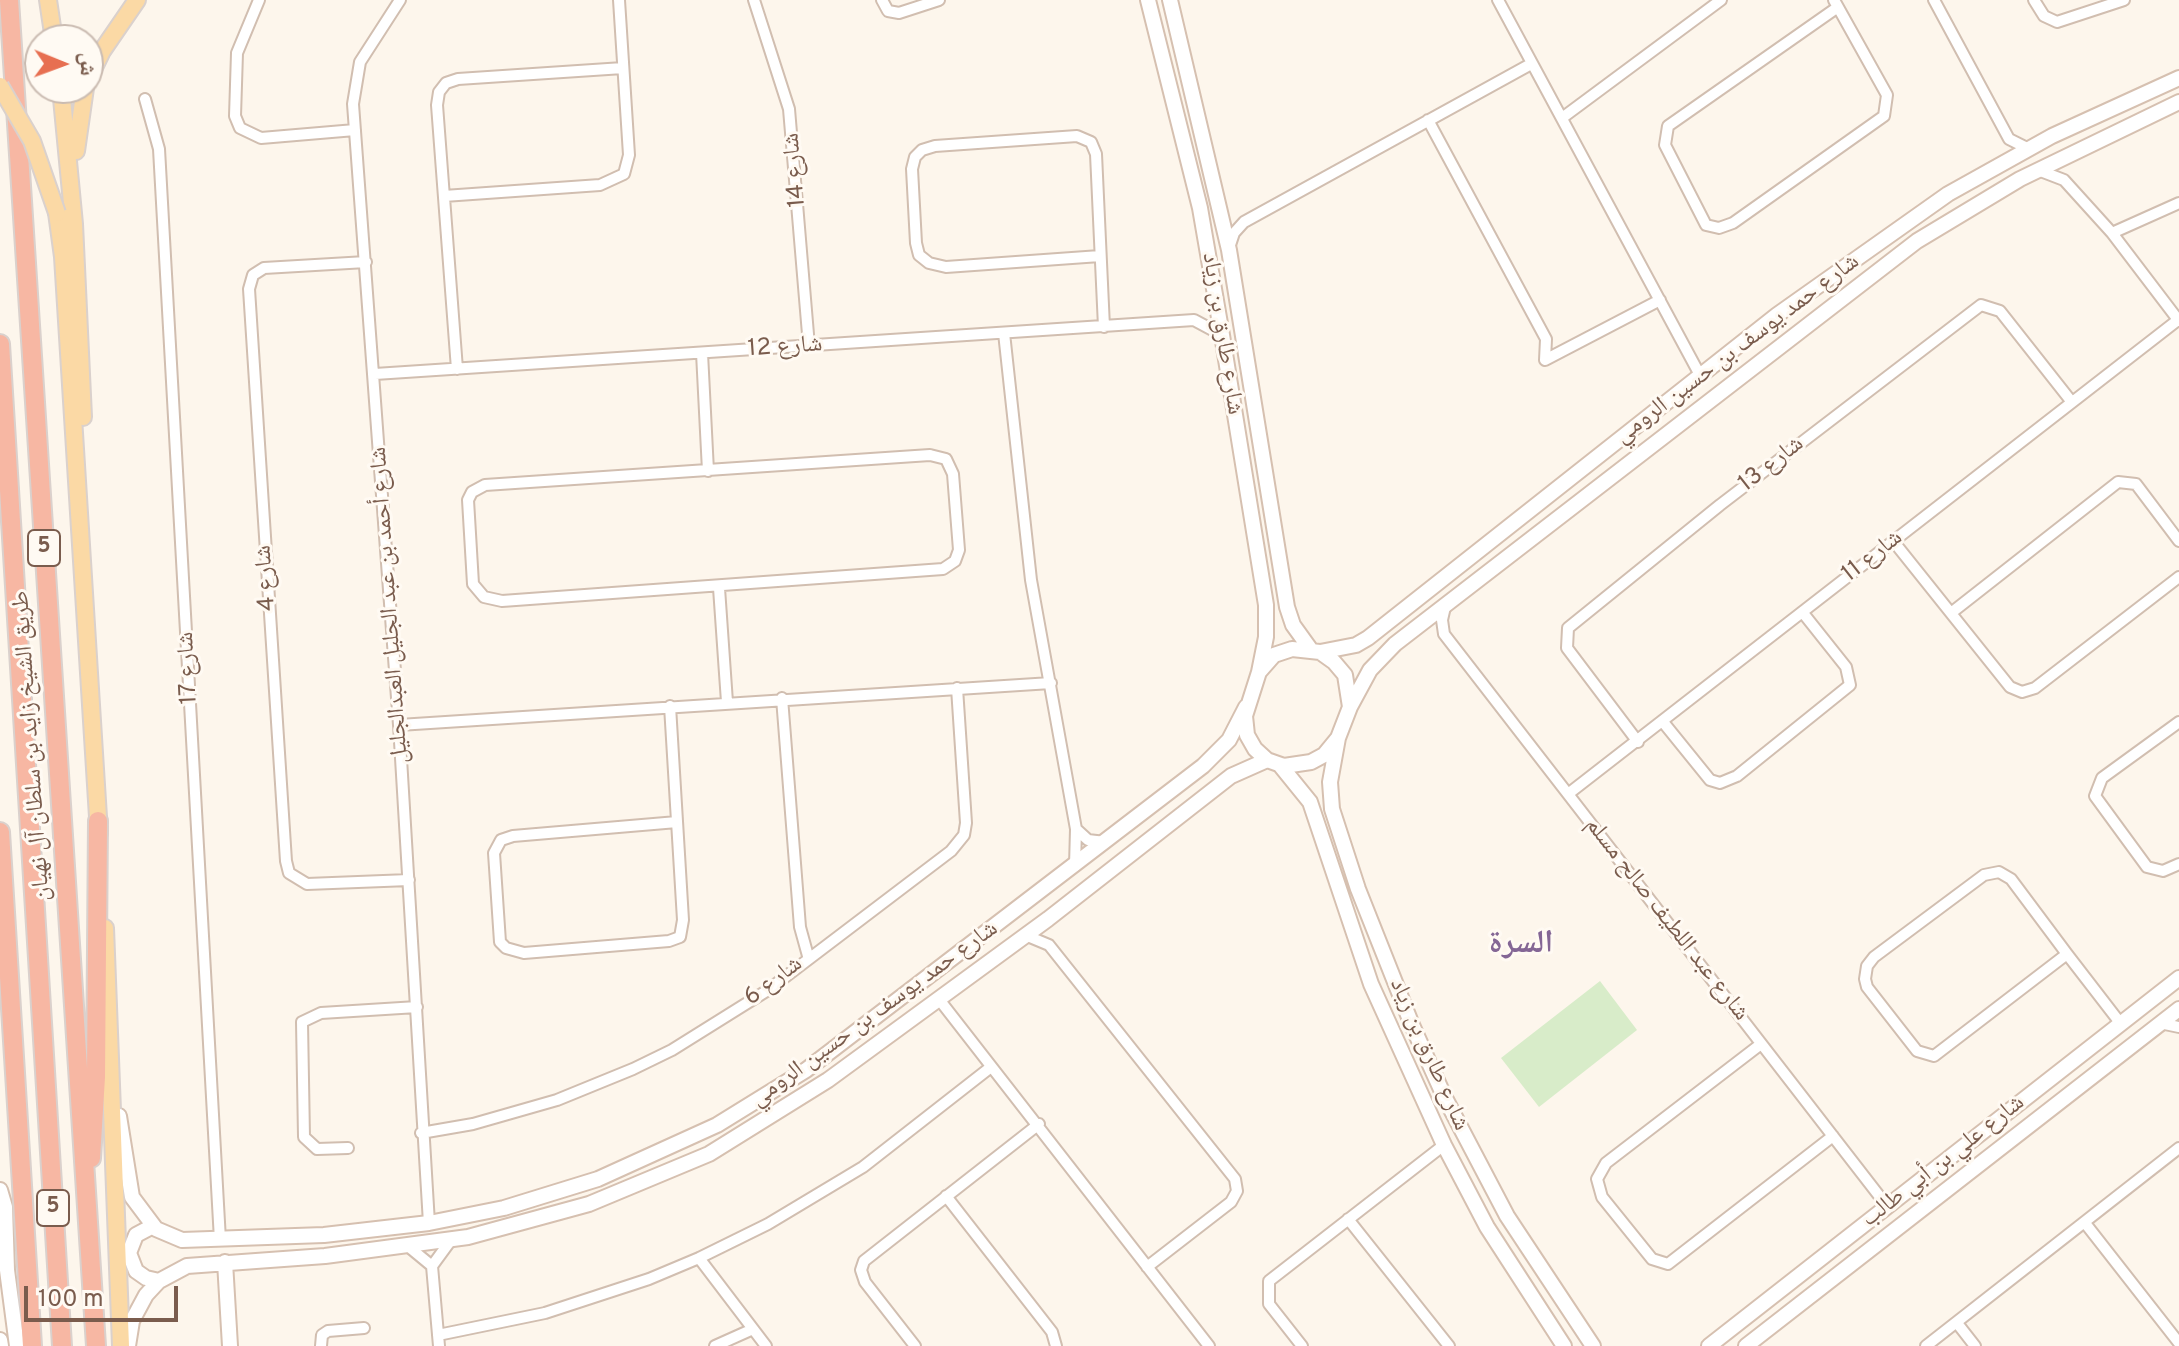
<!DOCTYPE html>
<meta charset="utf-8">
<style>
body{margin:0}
#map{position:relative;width:2179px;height:1346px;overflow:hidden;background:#fdf6ec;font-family:Overpass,"Noto Naskh Arabic",sans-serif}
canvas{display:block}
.north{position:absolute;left:24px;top:24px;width:80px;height:80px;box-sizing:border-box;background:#fffaf3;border:2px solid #cabbb1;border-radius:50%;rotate:91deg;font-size:22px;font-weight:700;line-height:32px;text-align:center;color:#7a5c4d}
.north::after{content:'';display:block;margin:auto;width:28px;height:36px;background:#e76f51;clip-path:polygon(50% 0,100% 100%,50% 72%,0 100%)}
.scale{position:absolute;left:24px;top:1286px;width:154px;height:36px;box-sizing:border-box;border:4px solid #7a5c4d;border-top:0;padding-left:10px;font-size:24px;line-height:28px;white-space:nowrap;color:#7a5c4d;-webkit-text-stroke:6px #fffaf3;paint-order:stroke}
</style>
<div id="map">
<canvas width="2179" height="1346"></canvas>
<div class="north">ش</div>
<div class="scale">100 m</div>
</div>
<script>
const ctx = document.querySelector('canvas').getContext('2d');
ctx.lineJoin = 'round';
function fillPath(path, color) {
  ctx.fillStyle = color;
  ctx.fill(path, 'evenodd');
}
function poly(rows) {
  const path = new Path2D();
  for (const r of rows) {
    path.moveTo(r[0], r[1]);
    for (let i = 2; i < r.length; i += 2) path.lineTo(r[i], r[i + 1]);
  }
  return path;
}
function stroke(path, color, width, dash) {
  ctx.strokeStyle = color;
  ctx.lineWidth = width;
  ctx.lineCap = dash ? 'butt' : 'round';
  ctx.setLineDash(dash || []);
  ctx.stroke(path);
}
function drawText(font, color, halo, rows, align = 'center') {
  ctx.font = font + ' Overpass,"Noto Naskh Arabic",sans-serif';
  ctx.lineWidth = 6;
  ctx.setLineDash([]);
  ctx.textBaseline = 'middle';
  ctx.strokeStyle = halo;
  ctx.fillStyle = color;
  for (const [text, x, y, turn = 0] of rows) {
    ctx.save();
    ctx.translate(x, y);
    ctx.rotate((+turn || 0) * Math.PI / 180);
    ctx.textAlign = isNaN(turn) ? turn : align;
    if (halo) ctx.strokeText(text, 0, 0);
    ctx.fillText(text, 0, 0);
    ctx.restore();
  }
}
fillPath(poly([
 [1600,981,1637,1030,1539,1107,1501,1058]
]), '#d8ecc9');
const street = poly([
 [259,0,237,53,235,116,240,128,261,138,355,130],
 [400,0,360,62,353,104,399,725,429,1223],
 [754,0,789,109,809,346],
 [882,0,888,11,899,13,939,0],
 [1498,0,1701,377],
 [1834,0,1887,95,1884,116,1733,223,1719,228,1706,225,1665,145,1668,126,1838,7],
 [1934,0,2009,139,2027,148],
 [2034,0,2044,16,2057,22,2124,0],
 [145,99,159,149,220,1240],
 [1562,118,1721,0],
 [1428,120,1546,339,1545,360],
 [2038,170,2064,180,2112,233,2179,321],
 [444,196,600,185,624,174,629,155,619,0],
 [2112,233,2179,203],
 [1229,248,1234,233,1244,222,1531,64],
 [1100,256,946,267,929,263,919,255,916,243,912,169,915,157,922,150,935,146,1077,136,1091,142,1096,154,1104,327],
 [366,262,264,268,253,275,249,289,286,861,289,873,307,884,409,880],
 [1004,333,1031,580,1076,829,1075,866],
 [702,353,708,471],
 [1545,360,1660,300],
 [457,369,437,105,439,92,446,83,458,79,623,68],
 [375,374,1194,320,1222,335],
 [930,455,946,459,953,474,959,550,955,561,943,569,502,601,484,597,473,584,468,500,472,492,485,485,930,455],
 [1894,542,2010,687,2022,692,2035,688,2179,577],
 [719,588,727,702],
 [1445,607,1442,620,1444,634,1887,1206],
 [1951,613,2118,482,2136,484,2179,541],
 [782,698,800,927,808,956],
 [670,706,683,920,680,937,669,941,524,953,506,948,500,942,494,853,501,840,513,836,677,822],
 [1663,722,1710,780,1720,783,1737,776,1850,685,1846,667,1803,613],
 [2179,722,2102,778,2095,796,2147,867,2163,871,2179,864],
 [399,725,1051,683],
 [1638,742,1567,648,1568,628,1720,505,1981,305,2000,311,2071,401],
 [1568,794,2178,320],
 [1076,829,1088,840,1105,842],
 [1025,935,1049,945,1235,1179,1237,1191,1231,1202,1147,1267],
 [2067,954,1934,1056,1917,1051,1867,987,1865,979,1867,966,1874,957,1984,875,1999,872,2011,879,2067,954,2121,1024],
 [938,998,1209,1346],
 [2160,1023,2179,1027],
 [1761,1044,1606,1163,1597,1179,1602,1197,1652,1259,1668,1264,1833,1136],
 [421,1133,473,1124,557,1100,633,1069,672,1050,768,990,951,851,964,835,966,823,957,688],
 [348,1148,317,1149,304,1137,302,1022,321,1013,417,1007],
 [946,1196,1052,1332,1056,1346],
 [1348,1219,1449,1346],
 [2085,1223,2179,1343],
 [409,1247,432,1266],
 [699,1258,766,1346],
 [432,1266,439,1346],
 [432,1266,451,1240],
 [1957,1323,1975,1346],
 [438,1335,545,1313,649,1279,699,1258,768,1224,863,1167,991,1067],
 [321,1346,322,1335,328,1331,364,1328],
 [715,1346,753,1329],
 [915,1346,865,1282,861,1270,864,1261,1039,1124],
 [1302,1346,1269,1304,1269,1281,1444,1145],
 [1926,1346,2179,1148]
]);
const secondary = poly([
 [1148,0,1200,208,1222,335,1266,605,1266,637,1259,672],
 [1170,0,1229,250,1287,607,1293,625,1311,650],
 [1292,649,1320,652,1334,662,1345,675,1350,707,1338,738,1324,755,1311,762,1284,766,1267,760,1255,749,1247,735,1245,716,1259,672,1274,655,1292,649],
 [1320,652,1356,645,1368,638,1777,315,1948,194,2052,136,2179,78],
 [1350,707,1370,670,1395,644,1917,241,2020,179,2179,102],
 [1338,738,1330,782,1332,809,1358,889,1412,1025,1444,1096,1507,1216,1593,1346],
 [1280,765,1310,802,1371,984,1444,1145,1487,1227,1564,1346],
 [119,1116,132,1197,156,1229,182,1240,324,1235,429,1223,504,1208,598,1179,717,1125,806,1070,1203,766,1229,740,1246,707],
 [0,1190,5,1207,7,1270,17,1346],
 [153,1226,136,1235,129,1253,136,1271,146,1278,159,1281],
 [225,1262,230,1346],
 [0,1340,1,1346],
 [128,1346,132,1321,146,1295,159,1281,187,1266,325,1256,468,1237,589,1204,709,1154,828,1080,1048,919,1231,776,1267,760],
 [1709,1346,2179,978],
 [1746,1346,2179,1009]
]);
const primary = poly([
 [48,0,54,40],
 [88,80,102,51,137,0],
 [61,88,74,224,83,417],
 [76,151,85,88],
 [57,213,63,257,99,833],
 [105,928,121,1346]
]);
const highway = poly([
 [9,0,96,1346],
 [0,344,62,1346],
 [0,832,32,1346],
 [91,1158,96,1077,98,821]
]);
stroke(street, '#d1beb0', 14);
stroke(secondary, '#d6c0b0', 18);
stroke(primary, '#dad1cd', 20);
stroke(highway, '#dad1cd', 22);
stroke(street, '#fff', 10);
stroke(secondary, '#fff', 14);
stroke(primary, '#fbd9a5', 16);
stroke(highway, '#f7b7a3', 18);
const primaryBridge = poly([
 [0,86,32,141,57,213]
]);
stroke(primaryBridge, '#dad1cd', 20, []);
stroke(primaryBridge, '#fbd9a5', 16);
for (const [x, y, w] of [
 [44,548,32],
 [53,1208,32]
]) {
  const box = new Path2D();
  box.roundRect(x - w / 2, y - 18, w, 36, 6);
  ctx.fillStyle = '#fffaf3';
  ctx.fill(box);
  stroke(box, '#7a5c4d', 2);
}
drawText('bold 22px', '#7a5c4d', null, [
 ["5",44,548],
 ["5",53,1208]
]);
drawText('24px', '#7a5c4d', '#fffaf3', [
 ["شارع 14",796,170,-95],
 ["شارع طارق بن زياد",1221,334,81],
 ["شارع 12",785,348,-4],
 ["شارع حمد يوسف بن حسين الرومي",1738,350,-37],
 ["شارع 13",1772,465,-38],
 ["شارع 11",1873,557,-38],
 ["شارع 4",267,578,-94],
 ["شارع أحمد بن عبد الجليل العبدالجليل",391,605,-94],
 ["شارع 17",189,668,-93],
 ["طريق الشيخ زايد بن سلطان آل نهيان",33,746,-94],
 ["شارع عبد اللطيف صالح مسلم",1666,920,52],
 ["شارع 6",774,982,-37],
 ["شارع حمد يوسف بن حسين الرومي",875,1015,-36],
 ["شارع طارق بن زياد",1428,1055,66],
 ["شارع علي بن أبي طالب",1944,1162,-38]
]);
drawText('bold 32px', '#846695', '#fffaf3', [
 ["السرة",1521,946]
]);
</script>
